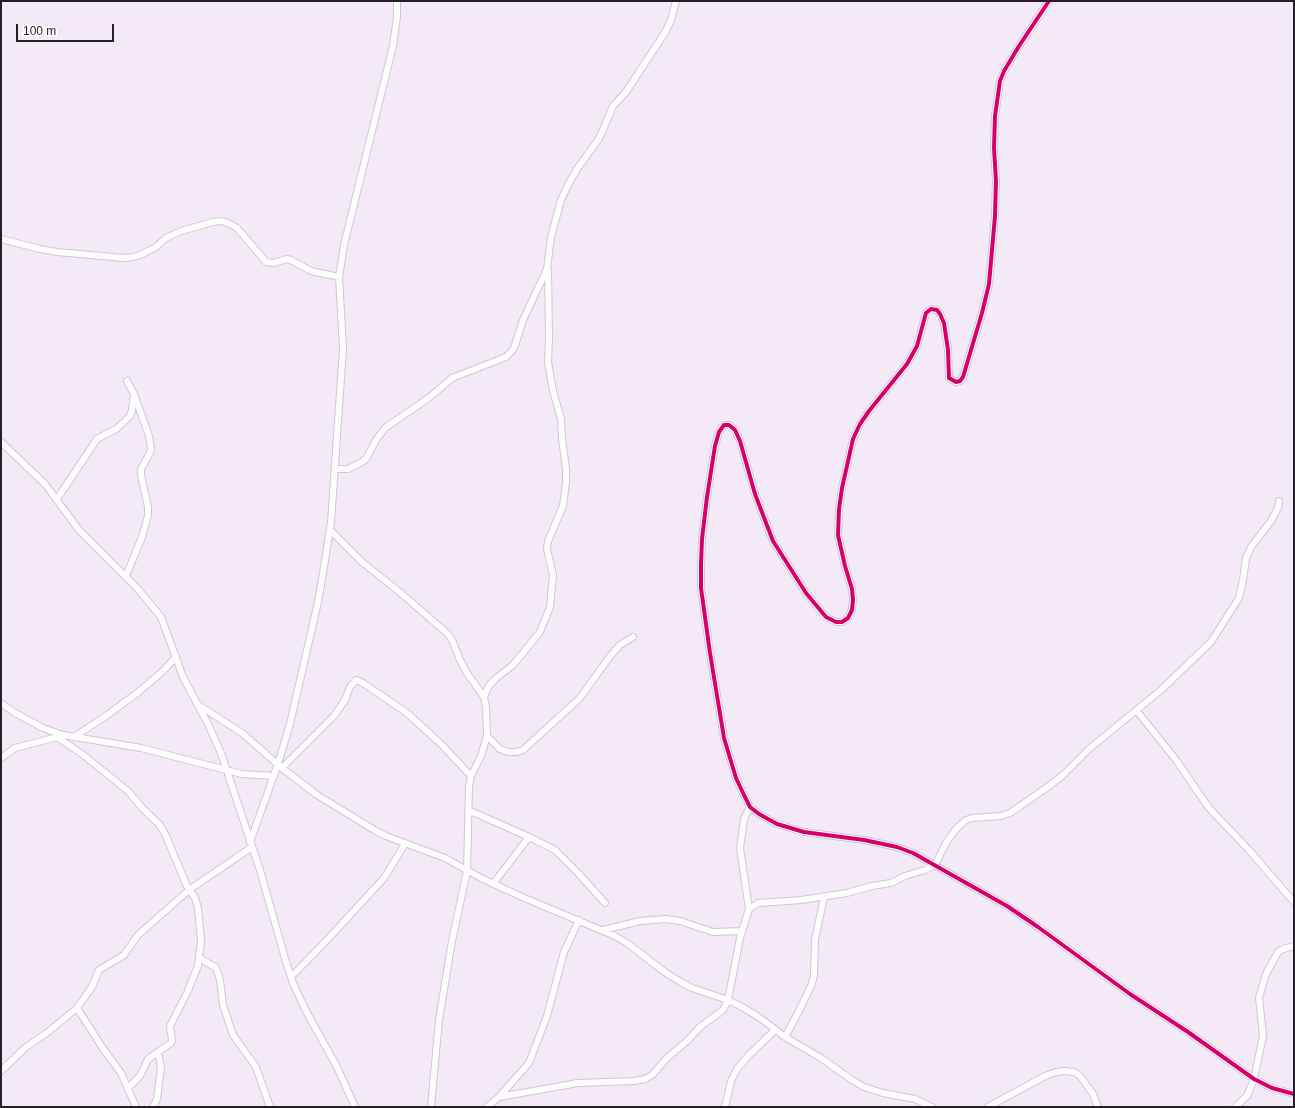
<!DOCTYPE html>
<style>
body{margin:0}
#map{position:relative;width:1295px;height:1108px;overflow:hidden;background:#f4e9f6;font-family:Helvetica,sans-serif}
canvas{display:block}
.frame{position:absolute;inset:0;border:2px solid #261f28;pointer-events:none}
.scale{position:absolute;left:16px;top:24px;width:98px;height:18px;box-sizing:border-box;border:2px solid #261f28;border-top:0;padding-left:5px;font-size:12px;line-height:14px;white-space:nowrap;color:#261f28;-webkit-text-stroke:3px #fff;paint-order:stroke}
</style>
<div id="map">
<canvas width="1295" height="1108"></canvas>
<div class="frame"></div>
<div class="scale">100 m</div>
</div>
<script>
const ctx = document.querySelector('canvas').getContext('2d');
ctx.lineJoin = 'round';
function poly(rows) {
  const path = new Path2D();
  for (const r of rows) {
    path.moveTo(r[0], r[1]);
    for (let i = 2; i < r.length; i += 2) path.lineTo(r[i], r[i + 1]);
  }
  return path;
}
function stroke(path, color, width, dash) {
  ctx.strokeStyle = color;
  ctx.lineWidth = width;
  ctx.lineCap = dash ? 'butt' : 'round';
  ctx.setLineDash(dash || []);
  ctx.stroke(path);
}
const minor = poly([
 [1049,1,1019,46,1004,71,1000,81,995,116,994,148,996,181,995,216,989,284,982,313,963,377,960,381,956,382,949,378,948,350,944,323,940,314,937,310,931,309,926,313,917,346,907,364,869,411,860,424,853,439,842,488,839,509,838,535,845,566,852,589,853,600,852,610,848,618,842,622,836,622,826,617,806,593,773,541,755,494,740,441,735,430,729,425,724,425,719,432,715,446,707,497,702,539,701,564,701,588,710,653,724,738,736,778,744,795,750,807,759,814,777,824,804,832,864,840,897,847,913,853,1007,906,1038,927,1130,994,1188,1032,1254,1079,1272,1088,1294,1094],
 [1,239,40,249,57,252,124,258,133,257,140,255,156,247,166,238,181,231,213,222,222,221,230,224,237,228,266,262,273,263,287,259,291,260,311,271,339,277],
 [1,442,45,484,79,530,137,588,161,617,183,677,209,726,221,753,260,870,286,962,293,983,306,1011,337,1067,355,1107],
 [335,469,348,469,362,462,366,459,376,440,385,428,430,397,452,378,506,357,510,353,514,348,523,320,547,269,551,237,561,200,568,185,577,169,600,137,613,106,626,92,666,31,671,20,676,1],
 [57,499,97,439,116,429,124,422,130,416,132,410,134,394,127,381],
 [330,530,362,562,402,594,448,634,453,642,460,660,467,673,484,697,486,707,487,736,481,756,471,776,469,787,467,871,452,941,439,1020,431,1107],
 [126,576,142,537,148,516,148,507,141,475,141,469,150,453,151,448,149,436,134,394],
 [484,697,488,687,494,680,513,665,540,632,550,607,553,575,547,549,548,541,563,506,566,482,566,469,562,438,561,419,553,391,548,362,549,339,548,271],
 [1,703,15,713,43,728,63,735,141,748,242,774,274,776],
 [197,704,242,733,282,768,317,795,376,831,386,836,445,858,481,878,522,897,615,936,627,943,666,973,679,981,692,988,728,1000,744,1008,763,1020,785,1037,821,1058,852,1080,864,1087,883,1093,915,1099,932,1107],
 [1137,711,1176,760,1209,808,1248,849,1294,902],
 [487,736,500,749,508,752,517,752,523,750,579,699,611,655,620,645,633,637],
 [57,737,82,754,128,791,144,810,159,824,165,834,187,886,195,898,198,908,201,941,198,966,187,993,170,1026,172,1040,171,1043,148,1059,140,1076,128,1088],
 [74,737,103,718,136,694,163,671,176,657],
 [1,758,15,748,61,736],
 [282,768,334,716,345,700,350,687,356,680,363,683,407,713,442,745,471,776],
 [468,810,529,837,555,850,578,873,605,903],
 [250,842,278,764,290,724,318,602,323,573,331,522,343,349,339,277,344,245,393,46,397,17,397,1],
 [493,884,529,837],
 [749,909,758,903,801,900,847,893,872,886,891,883,905,876,925,870,935,865,946,843,956,829,966,820,972,818,1001,816,1010,813,1049,786,1062,776,1089,749,1161,690,1211,642,1239,598,1243,580,1246,558,1251,547,1271,521,1278,508,1279,501],
 [603,930,640,921,666,919,680,921,713,932,742,931],
 [199,956,204,961,215,967,217,970,220,980,223,1005,233,1035,256,1067,270,1107],
 [291,977,328,939,384,878,405,844],
 [77,1008,104,1050,121,1073,136,1107],
 [785,1037,799,1011,811,986,814,976,815,940,824,897],
 [1,1071,26,1047,48,1032,77,1008,92,987,99,970,124,955,138,935,189,890,252,847],
 [499,1097,578,1083,635,1081,645,1079,652,1075,668,1057,687,1041,700,1027,723,1010,728,1000,740,938,749,909,740,848,744,819,750,807],
 [153,1107,157,1099,161,1067,158,1052],
 [487,1107,499,1097,529,1063,547,1016,564,952,579,920],
 [725,1107,731,1081,737,1069,749,1055,775,1030],
 [988,1107,1045,1076,1056,1072,1065,1071,1074,1072,1080,1076,1093,1094,1098,1107],
 [1235,1107,1247,1096,1254,1079,1263,1036,1259,998,1266,974,1278,952,1283,949,1294,946]
]);
stroke(minor, '#d0c7d2', 8);
stroke(minor, '#fdfcfe', 6);
stroke(poly([
 [1049,1,1019,46,1004,71,1000,81,995,116,994,148,996,181,995,216,989,284,982,313,963,377,960,381,956,382,949,378,948,350,944,323,940,314,937,310,931,309,926,313,917,346,907,364,869,411,860,424,853,439,842,488,839,509,838,535,845,566,852,589,853,600,852,610,848,618,842,622,836,622,826,617,806,593,773,541,755,494,740,441,735,430,729,425,724,425,719,432,715,446,707,497,702,539,701,564,701,588,710,653,724,738,736,778,744,795,750,807,759,814,777,824,804,832,864,840,897,847,913,853,1007,906,1038,927,1130,994,1188,1032,1254,1079,1272,1088,1294,1094]
]), '#d6006c', 4);
</script>
